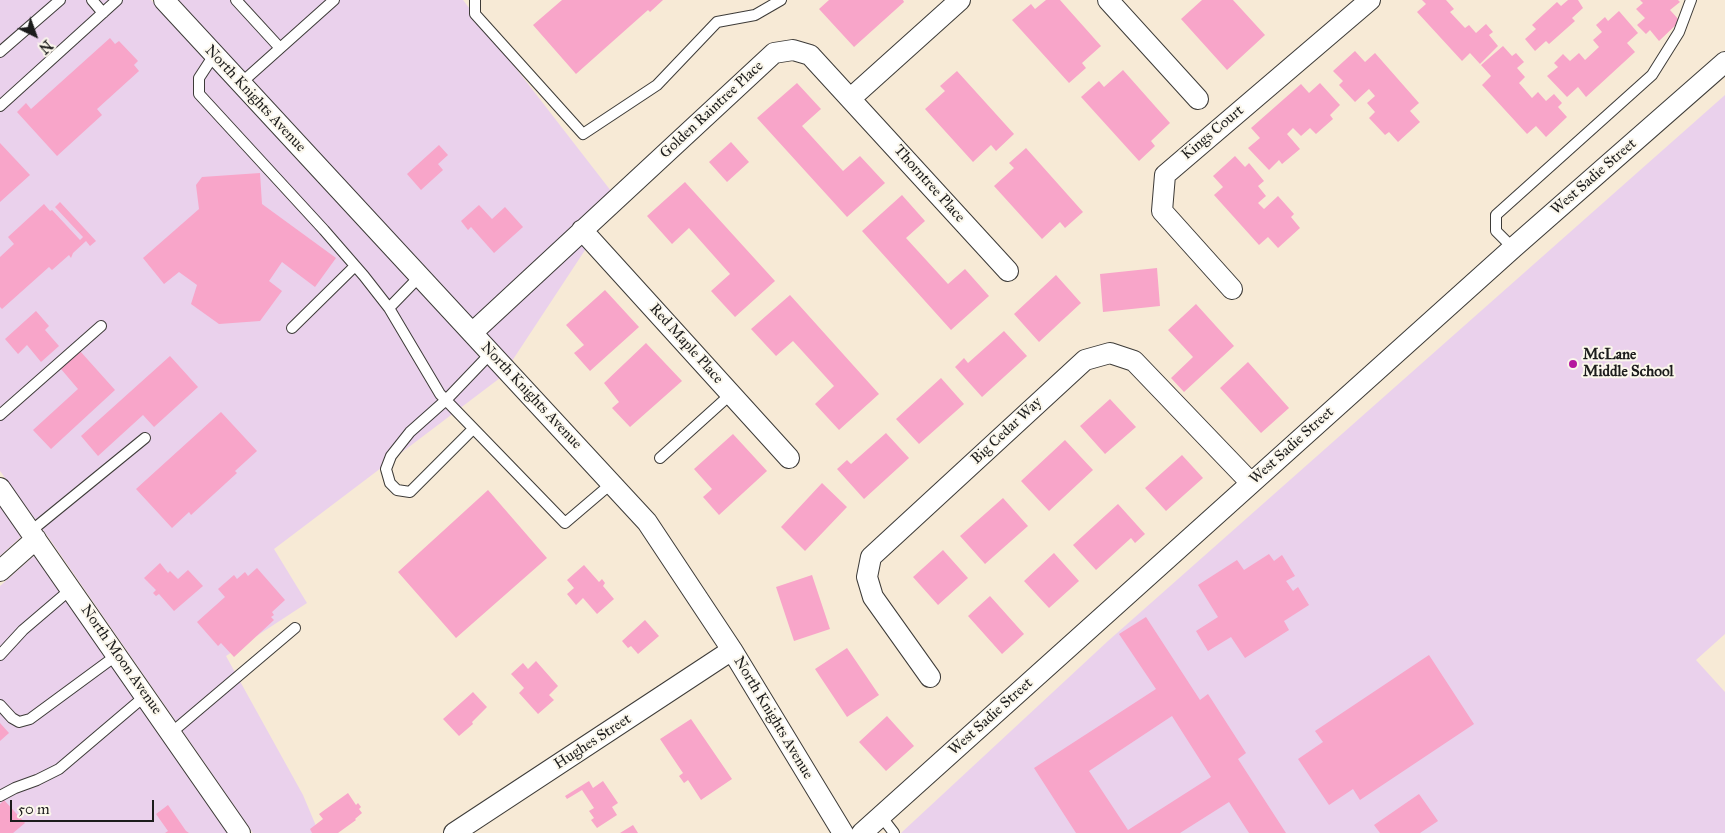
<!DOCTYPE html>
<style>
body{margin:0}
#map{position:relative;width:1725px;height:833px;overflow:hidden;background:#f7ead6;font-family:"IM FELL Great Primer",serif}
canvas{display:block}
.north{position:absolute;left:10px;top:10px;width:50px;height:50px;-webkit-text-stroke:4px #fbf7ec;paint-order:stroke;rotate:138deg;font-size:14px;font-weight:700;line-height:20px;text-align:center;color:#1c1c1c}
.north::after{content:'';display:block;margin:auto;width:18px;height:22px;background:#1c1c1c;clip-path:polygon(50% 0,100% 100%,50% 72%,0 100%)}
.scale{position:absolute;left:10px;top:800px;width:144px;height:22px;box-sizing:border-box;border:2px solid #1c1c1c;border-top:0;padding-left:6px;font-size:15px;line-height:18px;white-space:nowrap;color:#1c1c1c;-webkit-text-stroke:4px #fbf7ec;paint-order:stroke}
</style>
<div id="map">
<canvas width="1725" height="833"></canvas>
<div class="north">N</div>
<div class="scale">50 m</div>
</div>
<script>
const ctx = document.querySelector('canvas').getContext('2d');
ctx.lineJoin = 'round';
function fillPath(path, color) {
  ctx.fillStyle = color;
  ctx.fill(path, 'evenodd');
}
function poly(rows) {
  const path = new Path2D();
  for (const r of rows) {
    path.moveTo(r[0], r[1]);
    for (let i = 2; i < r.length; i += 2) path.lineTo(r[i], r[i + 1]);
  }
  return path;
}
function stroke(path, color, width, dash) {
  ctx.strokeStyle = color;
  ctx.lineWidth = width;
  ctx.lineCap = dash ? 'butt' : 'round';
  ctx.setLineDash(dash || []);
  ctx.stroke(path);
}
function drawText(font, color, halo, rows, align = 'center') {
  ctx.font = font + ' "IM FELL Great Primer",serif';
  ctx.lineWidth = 4;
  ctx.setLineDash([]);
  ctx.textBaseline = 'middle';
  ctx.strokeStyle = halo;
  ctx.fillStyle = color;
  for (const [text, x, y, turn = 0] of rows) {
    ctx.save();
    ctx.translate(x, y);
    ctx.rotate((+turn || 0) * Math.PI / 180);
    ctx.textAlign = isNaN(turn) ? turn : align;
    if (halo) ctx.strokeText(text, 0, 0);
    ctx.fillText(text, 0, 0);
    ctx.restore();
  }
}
fillPath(poly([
 [0,0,151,0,500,378,274,549,307,603,226,656,303,795,319,833,253,833,51,541,0,471],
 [177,0,463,0,618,200,512,361],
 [1725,95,1725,634,1696,660,1725,692,1725,833,901,833,1108,641],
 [0,505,22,536,0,556],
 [35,555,228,833,0,833,0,586]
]), '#ead1ec');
fillPath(poly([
 [562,0,663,0,650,12,648,10,576,74,533,25],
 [829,0,903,0,904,2,854,47,819,9],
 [1046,0,1060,0,1101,46,1082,63,1086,68,1069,83,1012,20,1031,4,1035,9],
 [1202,0,1233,0,1265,35,1227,70,1181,19],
 [1422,0,1446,0,1454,9,1450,12,1465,28,1469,25,1476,33,1486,24,1493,32,1489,35,1498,46,1480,64,1470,53,1462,61,1417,12,1426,4],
 [1568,0,1578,0,1583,8,1572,18,1575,21,1549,44,1546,41,1535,51,1525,39,1536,29,1532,25,1557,2,1561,6],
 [1640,0,1678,0,1680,2,1670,10,1680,21,1659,41,1650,30,1646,34,1637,25,1645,18,1636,9,1643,3],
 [1619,11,1638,33,1627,43,1635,52,1586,97,1578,87,1567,97,1547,76,1558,67,1554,63,1563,54,1570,61,1579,53,1585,60,1599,47,1593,40,1602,32,1596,25,1605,17,1608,21],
 [110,38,115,44,119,41,138,61,134,65,139,71,97,109,102,115,57,156,17,112,26,103,31,109],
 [1503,46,1512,56,1516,53,1524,62,1517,68,1525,77,1519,83,1532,98,1538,92,1546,101,1554,94,1562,103,1558,107,1567,117,1546,137,1536,126,1527,134,1482,85,1491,76,1481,65],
 [1355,51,1365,62,1375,53,1419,103,1410,111,1420,122,1398,142,1389,132,1385,135,1369,118,1375,112,1367,103,1375,96,1369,89,1355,102,1339,85,1343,81,1333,71],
 [1123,70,1170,123,1151,141,1155,146,1139,161,1081,97,1099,81,1104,87],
 [957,71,1014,134,996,151,991,145,973,162,925,109,945,91,940,86],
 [797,83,821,109,802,126,843,171,860,156,885,183,847,217,757,118],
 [1320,83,1340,105,1330,115,1333,119,1316,134,1310,128,1301,136,1293,128,1287,134,1300,149,1282,164,1279,160,1269,170,1248,148,1260,138,1251,128,1301,84,1309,93],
 [731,142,749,162,727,182,709,162],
 [0,143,30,175,0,202],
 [439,145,448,155,438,164,443,170,421,190,407,174],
 [1026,148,1083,212,1065,228,1060,222,1042,239,994,186,1014,168,1009,163],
 [1235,156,1245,167,1249,163,1264,181,1258,186,1266,196,1258,203,1264,209,1278,196,1294,214,1291,217,1300,228,1278,248,1268,237,1259,245,1214,195,1223,187,1213,176],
 [260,173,262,204,336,258,315,287,282,262,269,281,282,291,260,321,219,324,191,304,197,285,179,272,164,284,143,258,199,209,196,185,202,177],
 [685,182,775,281,735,317,711,291,730,274,689,228,672,244,647,216],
 [902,195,925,221,906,238,948,284,965,269,989,296,951,330,862,231],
 [60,202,96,241,90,246,86,241,73,253,71,258,69,255,52,270,49,267,2,309,0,307,0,257,14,244,8,237,44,204,50,211,52,210,80,240,83,237,55,207],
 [479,205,492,219,505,207,523,227,494,253,471,227,468,230,461,221],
 [1157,268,1160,306,1103,312,1100,274],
 [1056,275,1081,303,1039,342,1014,314],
 [605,290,639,327,590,371,574,353,584,345,566,325],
 [790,295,879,394,839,430,815,404,834,386,793,341,776,356,751,329],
 [1196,304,1234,346,1184,392,1171,378,1193,357,1168,330],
 [36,311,49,326,45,330,59,346,41,362,27,345,18,354,5,339],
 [1004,331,1027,356,982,397,955,367,964,358,968,363],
 [646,343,682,381,630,427,612,408,619,402,604,383],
 [80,351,115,390,51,449,33,430,78,389,61,369],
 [170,356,198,387,154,427,143,415,98,456,81,436],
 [1248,362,1289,408,1261,433,1220,388],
 [941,378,964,404,919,444,896,419],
 [1110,399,1136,427,1105,454,1080,426],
 [221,412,257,451,235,471,237,473,191,515,189,512,172,528,136,489],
 [886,433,909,458,864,499,837,469,847,460,851,464],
 [733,434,767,471,719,515,703,497,712,489,694,469],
 [1065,440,1093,470,1049,511,1021,481],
 [1182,455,1203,478,1166,511,1145,488],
 [822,483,847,507,805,551,781,527],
 [488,490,547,558,456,638,398,572],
 [1003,498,1028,526,985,564,960,536],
 [1118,504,1145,534,1135,543,1131,538,1096,570,1073,545],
 [943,550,968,578,938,605,913,577],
 [1054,553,1079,581,1049,608,1024,581],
 [1269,554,1274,561,1282,555,1295,576,1286,581,1293,591,1298,587,1309,605,1284,621,1289,630,1245,658,1231,637,1208,651,1196,631,1218,617,1198,585,1237,560,1244,570],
 [160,563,168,573,170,571,178,579,188,570,203,586,174,611,159,594,156,596,153,593,156,590,144,578],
 [584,565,599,582,602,579,605,583,603,586,614,599,597,614,583,598,576,605,567,594,574,588,567,580],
 [257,568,285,600,272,612,274,615,271,617,274,620,234,657,221,643,218,646,197,622,225,597,218,589,234,575,237,579,245,572,248,576],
 [812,575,830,629,794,641,776,587],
 [990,596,1024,634,1002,654,968,616],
 [1146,617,1200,700,1208,694,1246,753,1238,759,1286,833,1249,833,1229,802,1180,833,1076,833,1034,768,1156,689,1119,634],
 [1172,716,1211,777,1128,830,1089,771],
 [645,620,659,636,638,654,631,646,628,648,622,641],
 [847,648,879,695,847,717,815,669],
 [1429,655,1474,724,1360,800,1353,789,1329,805,1298,759,1323,742,1315,731],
 [536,661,558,686,549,695,554,700,538,714,519,693,524,688,511,674,523,663,528,669],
 [473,692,487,707,472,722,473,724,459,736,443,719],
 [887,716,914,746,886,771,859,742],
 [691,719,732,779,701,800,688,780,684,783,679,776,683,773,660,739],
 [0,723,9,733,0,741],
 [589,781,593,788,603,781,618,803,612,807,617,815,597,828,591,820,594,818,589,811,594,808,582,790,567,799,565,796],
 [348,793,356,805,358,803,361,807,359,809,362,813,355,819,356,820,338,833,312,833,310,829,323,819,319,814],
 [1419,794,1438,821,1420,833,1380,833,1374,825],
 [4,800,25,823,13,833,0,833,0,804],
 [168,805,186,831,189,833,165,833,168,831,156,814],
 [633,825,638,833,620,833]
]), '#f8a5c9');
const service = poly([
 [92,0,103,13],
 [236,0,280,48],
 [475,0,475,14,583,134,657,85,717,22,755,15,781,0],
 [0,52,60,0],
 [214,55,199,78,199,94,324,230,364,276,389,308],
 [240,84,334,0],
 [0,106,117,0],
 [1513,248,1496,231,1496,215,1652,75,1679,32,1691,0],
 [420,276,389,308,440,394,565,523,612,483],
 [292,328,355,266],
 [0,415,101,326],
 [473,429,410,492,397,490,390,483,386,469,391,456,410,432,446,400,491,353],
 [660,458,731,394],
 [31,531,145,438],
 [0,655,23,630,71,589],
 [0,705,12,718,19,722,30,719,117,655],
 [171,733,295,628],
 [0,796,15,788,37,780,59,769,145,696],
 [881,816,894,833]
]);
const minor = poly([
 [164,0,647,522,732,650,843,833],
 [1108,0,1198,99],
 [851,98,960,0],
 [582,230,789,458],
 [1232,289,1162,211,1165,175,1370,0],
 [472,333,774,53,793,50,810,55,1008,271],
 [0,488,240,833],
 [0,571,36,539],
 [930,677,873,597,867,577,871,557,1085,360,1110,353,1134,361,1251,483],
 [454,833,732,650],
 [862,833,1513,248,1725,62]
]);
stroke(service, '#3d3b38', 12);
stroke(minor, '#3d3b38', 22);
stroke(service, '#fff', 10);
stroke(minor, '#fff', 20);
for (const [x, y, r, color] of [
 [1573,364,5,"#b5179e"]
]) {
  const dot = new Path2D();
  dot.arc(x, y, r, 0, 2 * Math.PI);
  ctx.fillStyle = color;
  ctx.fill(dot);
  stroke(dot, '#fbf7ec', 2);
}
drawText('15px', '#1c1c1c', '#fbf7ec', [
 ["North Knights Avenue",255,99,47],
 ["Golden Raintree Place",712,110,-43],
 ["Kings Court",1213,133,-40],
 ["West Sadie Street",1594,177,-41],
 ["Thorntree Place",929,184,48],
 ["Red Maple Place",686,344,48],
 ["North Knights Avenue",531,396,47],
 ["Big Cedar Way",1007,431,-43],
 ["West Sadie Street",1292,446,-42],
 ["North Moon Avenue",121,660,55],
 ["West Sadie Street",991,717,-42],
 ["North Knights Avenue",773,718,59],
 ["Hughes Street",593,742,-33]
]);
drawText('bold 15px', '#1c1c1c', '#fbf7ec', [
 ["McLane",1583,355],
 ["Middle School",1583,372]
], 'left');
</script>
